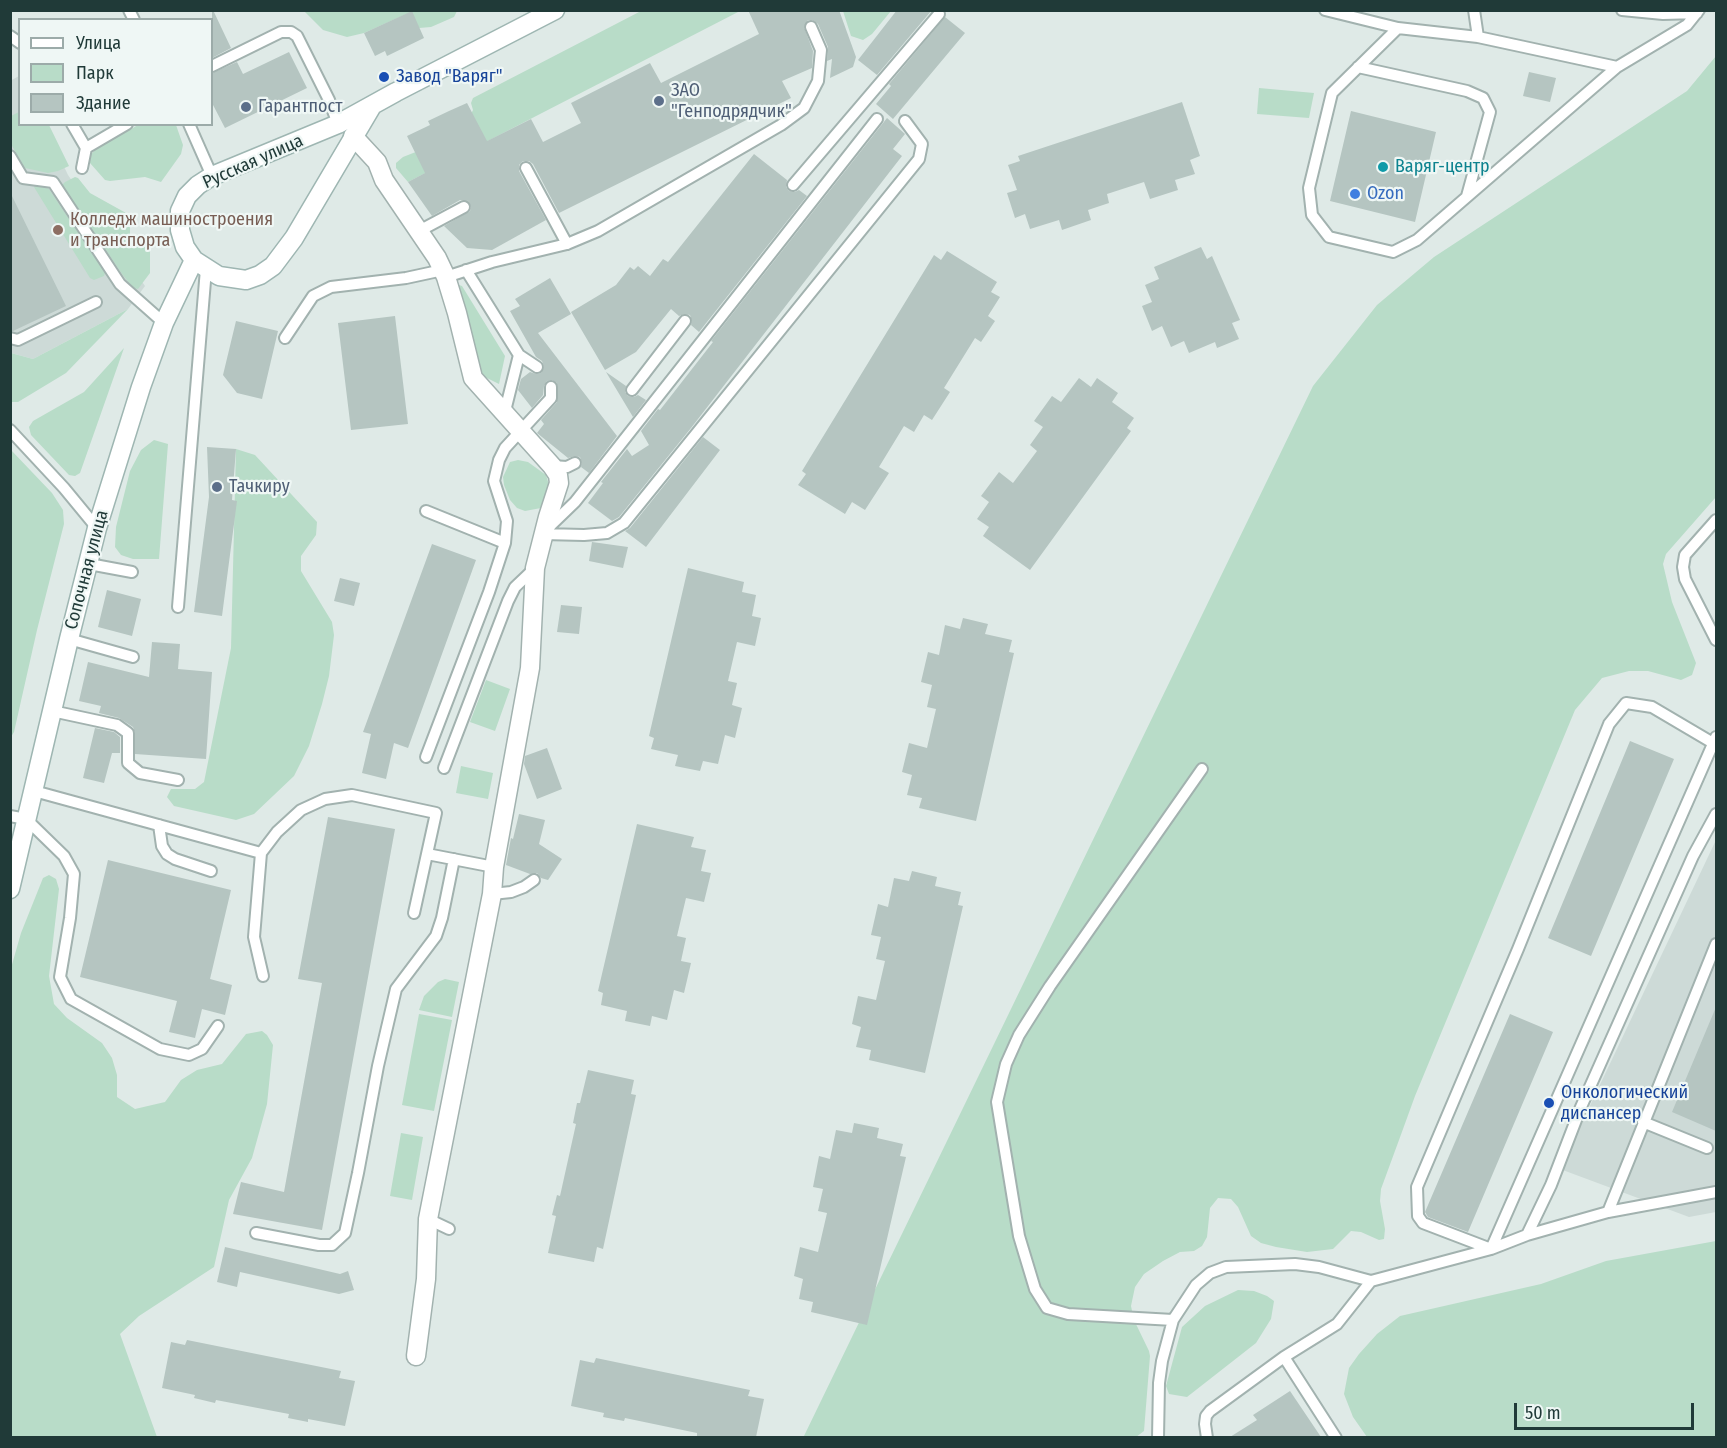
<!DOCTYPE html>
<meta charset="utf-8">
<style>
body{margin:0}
#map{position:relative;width:1727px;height:1448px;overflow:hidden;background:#dfeae7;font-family:"Fira Sans Condensed",sans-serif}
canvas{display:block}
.frame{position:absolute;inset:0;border:12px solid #203a38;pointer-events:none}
.legend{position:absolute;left:18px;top:18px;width:195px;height:108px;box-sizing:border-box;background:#eff7f5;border:2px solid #9caba9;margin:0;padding:8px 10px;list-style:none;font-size:18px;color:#203a38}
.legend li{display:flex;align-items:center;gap:12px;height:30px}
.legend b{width:30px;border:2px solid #9caba9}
.scale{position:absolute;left:1514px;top:1403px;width:180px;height:27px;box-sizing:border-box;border:3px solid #203a38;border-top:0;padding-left:8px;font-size:18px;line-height:21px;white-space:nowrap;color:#203a38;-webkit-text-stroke:4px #eff7f5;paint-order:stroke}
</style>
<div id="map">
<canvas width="1727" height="1448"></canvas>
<div class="frame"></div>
<ul class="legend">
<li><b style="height:8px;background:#fff"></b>Улица</li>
<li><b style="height:16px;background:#b8dcc8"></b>Парк</li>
<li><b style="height:16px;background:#b5c5c1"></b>Здание</li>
</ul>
<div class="scale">50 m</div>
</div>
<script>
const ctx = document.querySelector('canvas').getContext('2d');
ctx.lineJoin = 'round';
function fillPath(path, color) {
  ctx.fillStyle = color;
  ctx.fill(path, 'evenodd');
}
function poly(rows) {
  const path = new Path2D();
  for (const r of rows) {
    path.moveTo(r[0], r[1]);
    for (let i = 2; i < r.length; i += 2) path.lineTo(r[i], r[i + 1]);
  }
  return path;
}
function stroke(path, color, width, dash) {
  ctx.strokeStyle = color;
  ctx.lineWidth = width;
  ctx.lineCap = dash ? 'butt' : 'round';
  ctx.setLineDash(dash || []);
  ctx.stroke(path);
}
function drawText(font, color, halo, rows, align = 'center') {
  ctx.font = font + ' "Fira Sans Condensed",sans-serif';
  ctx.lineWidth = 4.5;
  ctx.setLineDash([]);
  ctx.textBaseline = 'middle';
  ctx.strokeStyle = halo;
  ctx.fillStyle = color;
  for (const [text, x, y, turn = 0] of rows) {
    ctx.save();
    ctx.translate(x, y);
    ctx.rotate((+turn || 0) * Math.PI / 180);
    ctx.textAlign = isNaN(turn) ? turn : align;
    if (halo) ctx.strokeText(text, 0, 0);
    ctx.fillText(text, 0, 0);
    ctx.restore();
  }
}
fillPath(poly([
 [19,76,20,124,44,125,68,175,145,286,128,309,33,359,11,353,10,81],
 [1716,840,1716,1212,1689,1217,1560,1169]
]), '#cddad7');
fillPath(poly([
 [304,11,457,11,454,17,431,27,419,28,411,12,364,33,347,37,323,30],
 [641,11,740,11,408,182,396,168,396,163,403,157,436,144,470,116,473,110,471,103,473,98],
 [843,11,843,10,891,11,872,34,863,40,851,36],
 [1716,56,1716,497,1666,554,1663,564,1672,602,1696,663,1692,675,1681,680,1648,671,1629,671,1602,678,1575,710,1415,1096,1399,1140,1381,1189,1380,1201,1385,1229,1384,1239,1379,1240,1361,1232,1351,1231,1333,1249,1307,1252,1276,1247,1261,1243,1251,1236,1238,1207,1231,1199,1218,1198,1210,1208,1207,1237,1202,1246,1194,1251,1180,1252,1163,1261,1144,1274,1135,1287,1131,1306,1134,1320,1149,1351,1150,1356,1144,1431,1136,1437,803,1438,1313,386,1377,305,1434,257,1687,91],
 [1259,88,1314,93,1309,118,1257,114],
 [19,112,20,124,49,125,69,166,58,171,48,173,25,168,11,144,11,116],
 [138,125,176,125,183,145,181,154,161,182,145,177,110,181,105,180,90,163,90,155,96,149],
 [75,177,78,178,90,193,126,213,130,218,130,239,132,241,147,244,150,251,150,273,138,289,133,288,122,274,62,185,65,182],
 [36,184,49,189,105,273,104,276,94,280,90,278,34,187],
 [459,285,462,286,505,356,499,384,485,377,481,371,458,288],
 [128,309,66,373,18,402,11,402,11,353,33,359],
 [124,348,80,473,75,476,69,475,31,435,29,427,33,421,84,392],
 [154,440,168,444,159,559,133,559,121,555,115,547,116,527,130,471,141,450],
 [236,449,255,455,317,522,316,535,301,556,301,571,332,622,334,635,329,676,322,704,309,746,294,776,254,814,236,820,174,806,167,797,171,789,195,789,204,782,231,648],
 [11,450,52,493,63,510,64,524,37,630,14,732,11,737],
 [518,460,528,462,546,475,549,485,544,504,541,508,525,511,517,508,510,500,504,485,503,477,510,462],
 [486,680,510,689,495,731,470,722],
 [461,766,493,773,488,799,456,793],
 [49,875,56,879,59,889,49,976,54,1004,67,1018,102,1043,112,1058,117,1075,117,1097,135,1109,165,1102,181,1080,197,1070,222,1064,246,1034,262,1031,267,1035,273,1045,267,1104,252,1158,229,1200,214,1267,139,1316,120,1334,157,1437,11,1437,11,968,21,933,43,878],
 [445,979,459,982,452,1017,419,1010,424,996,438,982],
 [419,1014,452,1020,434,1111,402,1105],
 [401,1133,423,1137,412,1200,390,1196],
 [1716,1241,1716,1436,1715,1437,1367,1437,1353,1417,1344,1394,1349,1368,1359,1354,1377,1334,1400,1316,1541,1284,1606,1261],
 [1238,1290,1254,1291,1267,1296,1274,1301,1271,1319,1256,1343,1187,1397,1169,1394,1166,1386,1182,1327,1205,1306]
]), '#b8dcc8');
fillPath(poly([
 [212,10,213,10,231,48,212,58],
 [748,10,839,10,856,57,853,67,830,78,832,59,827,61,828,47,818,24,812,20,808,20,804,27,813,51,812,68,782,81,791,98,559,213,533,164,529,161,523,161,519,165,519,171,546,220,492,250,467,248,444,226,470,211,471,207,468,201,460,200,432,216,408,182,425,173,407,136,430,125,428,121,449,111,467,103,487,141,531,119,543,142,581,123,571,103,650,63,661,83,759,34],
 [897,10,932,10,877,75,858,60],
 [412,11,424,38,387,56,385,51,375,56,364,33],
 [945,17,965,33,893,119,876,104,891,86,889,84],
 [289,52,307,88,225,128,212,103,212,73,237,62,243,74],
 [1529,72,1556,78,1550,102,1523,96],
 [1182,102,1200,156,1190,160,1195,174,1175,180,1178,190,1150,199,1144,182,1107,194,1109,203,1088,210,1091,220,1062,230,1059,220,1030,229,1025,214,1015,218,1007,193,1017,190,1008,165,1020,161,1018,156],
 [1351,111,1436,132,1415,222,1330,201],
 [887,118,905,134,893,149,902,156,691,428,619,517,612,521,588,503,603,483,601,482,627,449,632,456,649,445,641,431,658,409,660,410,713,342,711,341],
 [754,154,787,180,786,187,789,191,795,192,799,190,807,196,699,332,691,325,692,321,690,315,685,314,679,316,671,309,636,352,605,370,571,312,616,285,630,267,634,270,638,266,650,276,663,259,668,262],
 [10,192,66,306,13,331,10,331],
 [1201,247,1207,259,1212,256,1240,320,1232,323,1239,339,1217,348,1215,342,1189,353,1184,341,1171,347,1162,326,1152,331,1142,306,1152,302,1145,285,1159,279,1154,267],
 [947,251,997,282,991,292,1000,297,988,316,995,321,981,342,975,338,944,388,950,392,932,420,924,415,914,432,904,426,879,467,889,473,865,510,852,502,845,514,798,485,806,474,802,471,934,255,941,260],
 [550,278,571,314,538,333,617,436,589,473,581,467,582,463,580,457,575,456,568,458,537,433,544,424,541,420,557,402,557,383,552,380,547,381,544,386,543,395,532,408,518,390,521,379,530,372,536,374,541,373,544,367,542,361,536,357,510,311,520,306,515,299],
 [395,316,408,424,351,430,338,323],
 [236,321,278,331,262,399,237,393,223,375],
 [606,372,626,386,625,392,628,396,634,397,638,395,646,400,633,417],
 [1079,378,1091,387,1097,378,1118,393,1112,402,1134,418,1127,428,1131,431,1030,570,983,536,989,527,977,519,989,502,981,496,999,472,1013,483,1037,451,1030,445,1043,427,1034,421,1052,396,1061,402],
 [703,437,720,450,646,547,625,531,630,528],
 [207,447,236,449,232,500,237,501,222,616,194,612,209,497],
 [592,542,628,547,623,568,589,561],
 [432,544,476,560,408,748,394,743,386,779,362,773,371,734,363,732],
 [688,568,744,582,742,592,756,595,752,616,761,618,755,646,737,642,728,681,737,683,732,705,742,708,735,738,725,735,718,764,703,761,700,771,675,766,678,755,651,749,654,738,649,736],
 [340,578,360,583,354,606,334,601],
 [107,590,141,599,132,636,98,627],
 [561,605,582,607,579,634,557,632],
 [963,618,988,624,985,634,1012,640,1009,652,1014,653,976,821,919,808,922,798,907,795,912,775,902,772,909,743,927,748,936,709,927,707,932,685,921,682,928,652,939,655,945,625,960,629],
 [152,642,180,644,178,669,212,672,206,759,135,754,135,733,133,727,119,718,99,713,101,706,79,701,88,662,149,677],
 [95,728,114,732,120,737,120,753,112,753,104,783,83,778],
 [1630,741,1674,759,1591,956,1548,938],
 [547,748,562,789,537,799,524,764,525,756],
 [519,814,545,820,539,844,562,859,548,880,541,878,537,873,530,874,506,865,511,838,513,839],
 [328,817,395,829,322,1230,233,1214,241,1182,284,1192,322,983,298,979],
 [637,824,694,837,691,847,706,850,701,871,711,873,704,902,686,898,677,936,686,938,681,961,691,963,684,993,674,990,667,1020,652,1016,650,1026,625,1021,627,1011,601,1005,603,993,598,991],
 [108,860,231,890,210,979,232,985,225,1015,202,1009,195,1038,169,1032,177,1001,80,977],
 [912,871,937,877,935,886,961,892,958,905,963,906,925,1073,869,1060,871,1050,856,1047,861,1027,852,1024,858,996,876,1000,885,961,876,959,881,937,871,935,878,904,888,907,894,878,909,881],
 [1716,1007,1716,1131,1672,1112],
 [1510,1014,1553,1032,1468,1232,1428,1217,1425,1212],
 [588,1070,634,1080,631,1094,636,1095,603,1249,597,1247,594,1262,548,1253,556,1216,552,1215,557,1195,560,1196,576,1124,573,1123,577,1103,580,1103],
 [854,1123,879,1128,877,1138,903,1144,900,1156,906,1157,867,1325,811,1312,813,1302,799,1299,803,1279,794,1276,800,1247,818,1252,827,1213,818,1211,823,1189,813,1187,819,1156,830,1159,836,1130,852,1133],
 [225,1247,340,1274,348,1271,354,1290,339,1294,240,1272,237,1287,217,1282],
 [187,1340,341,1371,339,1378,355,1381,345,1426,308,1419,308,1422,288,1418,289,1414,216,1400,215,1403,194,1398,195,1395,162,1388,171,1342,185,1345],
 [596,1358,750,1390,748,1396,764,1399,756,1437,697,1437,697,1433,625,1418,624,1421,603,1417,604,1413,571,1406,580,1360,594,1363],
 [1290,1391,1321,1437,1230,1437,1257,1420,1253,1415]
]), '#b5c5c1');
const service = poly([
 [129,10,134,20],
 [1325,10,1398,28],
 [1474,10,1478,37],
 [1622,10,1663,14,1697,13],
 [10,36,20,43],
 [212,66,281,32,291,32,297,36,329,100,338,124],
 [1358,67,1467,91,1483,98,1490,112,1467,196],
 [1617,67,1478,37,1398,28,1332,93,1309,188,1312,215,1329,237,1393,252,1417,240,1617,67,1687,25,1699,10],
 [72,124,86,148,82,168],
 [189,124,212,176],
 [86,148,127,124],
 [10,156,23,178,53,182,120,284,164,323],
 [526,168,567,244],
 [793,185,939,14],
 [419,231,464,207],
 [466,270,519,355,537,367],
 [446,277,492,262,567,244,598,231,781,125,804,108,818,81,821,50,811,27],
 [10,338,18,340,96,302],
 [285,338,313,296,331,287,406,278,443,270],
 [632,390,685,321],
 [504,415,519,355],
 [10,430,64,488,97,528],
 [552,466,567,467,575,463],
 [426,511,505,543],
 [1716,520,1685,555,1683,567,1685,579,1716,640],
 [547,529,575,502,877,119],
 [543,534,584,535,607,533,624,523,919,159,922,144,905,121],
 [89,564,132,572],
 [178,607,206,269],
 [69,639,133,657],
 [52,711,117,725,128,733,128,763,140,773,178,780],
 [1713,743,1652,707,1626,703,1609,724,1518,949,1417,1187,1418,1216,1423,1223,1491,1249,1716,737],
 [426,757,489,592,505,543,507,521,494,481,499,460,505,448,551,398,551,387],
 [444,768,508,601,515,587,535,568],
 [34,791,261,853,277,832,301,810,325,799,352,795,436,813,414,913],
 [10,816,26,819,64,856,74,874,70,918,60,977,71,999,160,1049,189,1055,202,1049,218,1026],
 [159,825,162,846,167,854,175,859,211,871],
 [261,853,254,937,263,976],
 [427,854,494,867],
 [492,894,511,892,524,887,534,880],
 [1643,1122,1707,1148],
 [1608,1212,1716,944],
 [430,1214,430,1220,449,1229],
 [256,1233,319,1245,332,1245,345,1233,358,1173,378,1066,396,989,436,936,442,918,454,859],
 [1527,1235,1608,1212,1716,1192],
 [1173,1320,1068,1314,1047,1308,1035,1289,1019,1236,997,1102,1006,1064,1019,1035,1050,986,1202,769],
 [1284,1357,1336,1438],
 [1158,1438,1159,1383,1162,1361,1173,1320,1196,1285,1210,1273,1226,1267,1295,1264,1319,1267,1371,1281],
 [1207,1438,1205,1424,1206,1416,1210,1411,1284,1357,1337,1324,1371,1281,1491,1249,1527,1235,1551,1185,1581,1107,1693,856,1716,814]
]);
const minor = poly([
 [353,136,377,162,384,180,437,258,446,277,457,313,473,378,552,466,558,475,559,483,548,517,535,568,530,668,494,867,492,894,428,1219,426,1279,416,1356]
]);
const secondary = poly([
 [372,106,294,238,273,266,260,275,246,280,219,276,194,260,185,247,180,230,180,211,187,196,198,185,212,176,338,124,396,92,555,10],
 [10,889,69,639,97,528,141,387,164,323,194,260]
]);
stroke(service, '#a2b2af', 14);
stroke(minor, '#a2b2af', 21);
stroke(secondary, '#9eb6b2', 21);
stroke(service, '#fff', 10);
stroke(minor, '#fff', 18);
stroke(secondary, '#fff', 18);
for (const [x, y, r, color] of [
 [384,77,6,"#1a4fb4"],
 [659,101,6,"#5c6f8a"],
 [246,107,6,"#5c6f8a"],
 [1383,167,6,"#0f9aa8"],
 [1355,194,6,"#3f7fe0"],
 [58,230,6,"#8d6e63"],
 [217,487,6,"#5c6f8a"],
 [1549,1103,6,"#1a4fb4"]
]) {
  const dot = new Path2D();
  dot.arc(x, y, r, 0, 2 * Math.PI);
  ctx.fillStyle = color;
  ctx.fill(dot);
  stroke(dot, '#eff7f5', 2);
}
drawText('18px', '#164399', '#eff7f5', [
 ["Завод \"Варяг\"",396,77],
 ["Онкологический",1561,1093],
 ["диспансер",1561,1114]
], 'left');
drawText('18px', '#4e5e75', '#eff7f5', [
 ["ЗАО",671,91],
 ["\"Генподрядчик\"",671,112],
 ["Гарантпост",258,107],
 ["Тачкиру",229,487]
], 'left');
drawText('18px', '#203a38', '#eff7f5', [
 ["Русская улица",253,162,-24],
 ["Сопочная улица",87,570,-75]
]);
drawText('18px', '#0d838f', '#eff7f5', [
 ["Варяг-центр",1395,167]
], 'left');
drawText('18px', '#366cbe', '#eff7f5', [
 ["Ozon",1367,194]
], 'left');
drawText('18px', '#785e54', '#eff7f5', [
 ["Колледж машиностроения",70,220],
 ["и транспорта",70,241]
], 'left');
</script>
